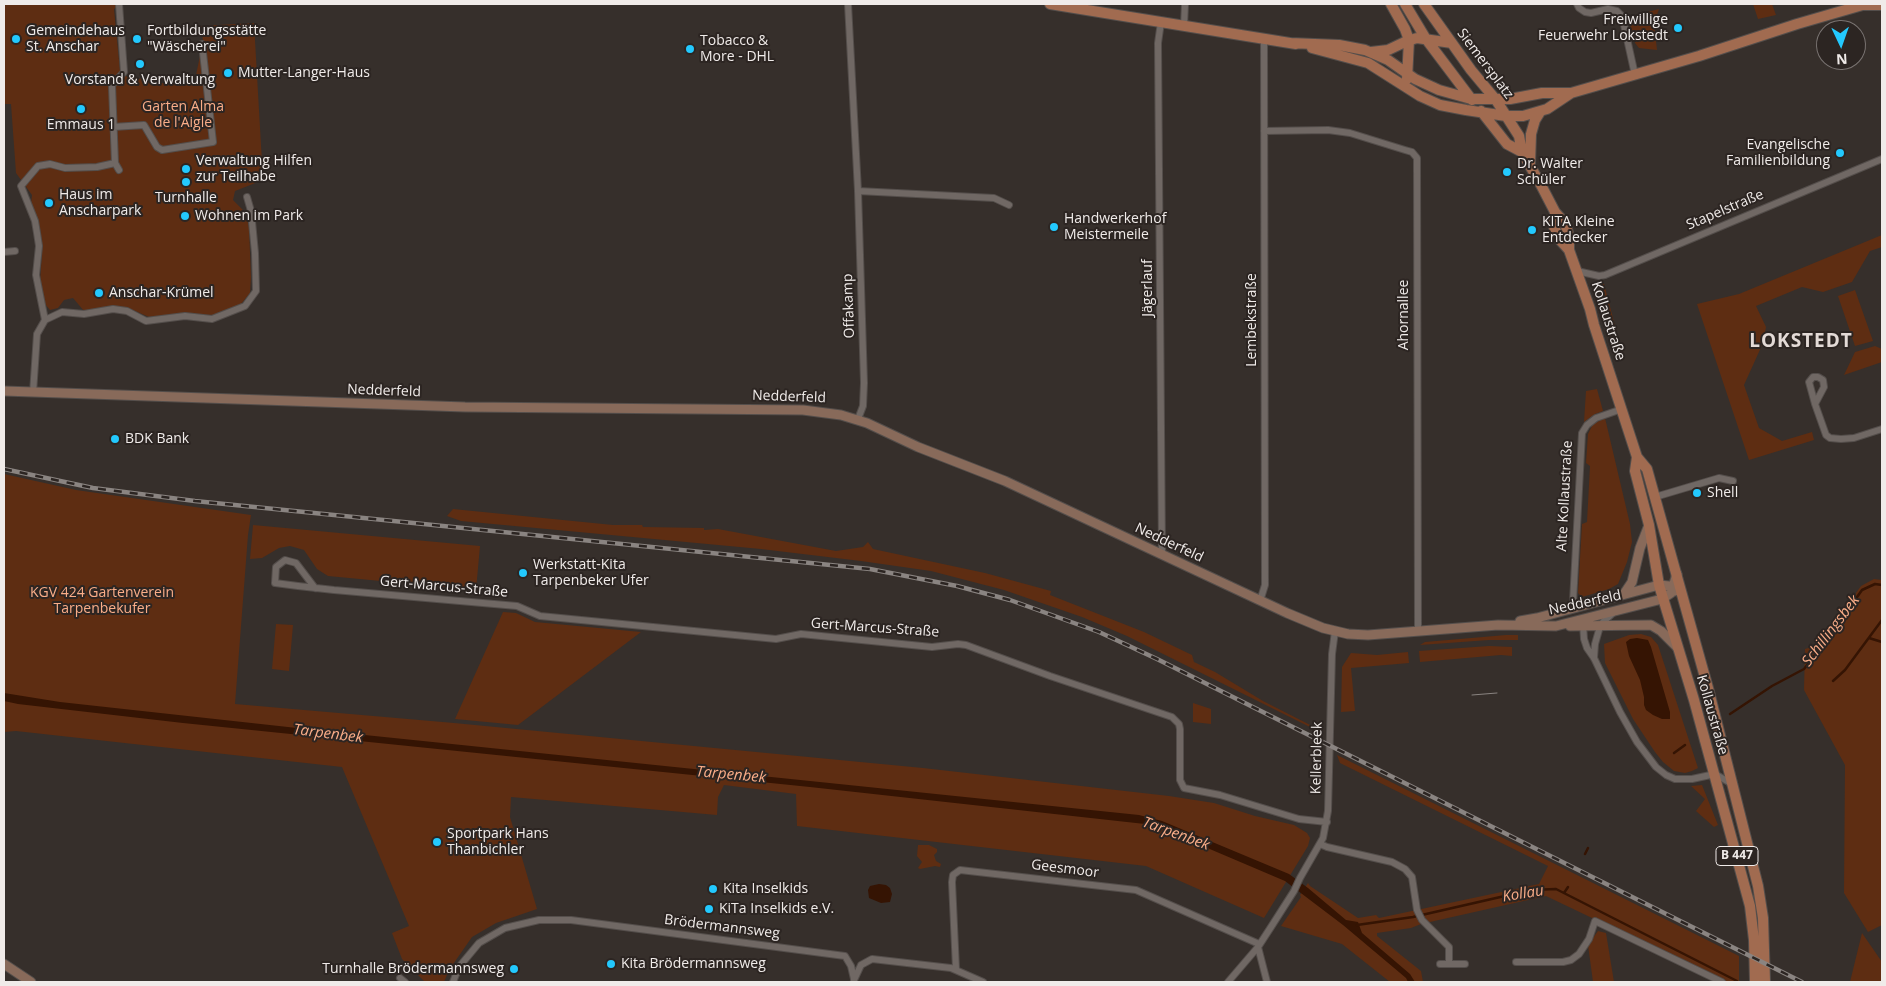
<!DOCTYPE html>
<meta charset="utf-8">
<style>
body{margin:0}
#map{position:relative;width:1886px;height:986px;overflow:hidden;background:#362f2b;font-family:"Open Sans",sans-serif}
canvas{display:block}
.frame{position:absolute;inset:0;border:5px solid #f0ebe9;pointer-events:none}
.north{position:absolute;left:1816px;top:20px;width:50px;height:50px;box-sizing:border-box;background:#2c2522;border:1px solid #7a7472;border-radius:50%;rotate:177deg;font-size:14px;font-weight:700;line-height:20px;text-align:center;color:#f0ebe9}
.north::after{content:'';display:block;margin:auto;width:18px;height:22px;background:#23c9fe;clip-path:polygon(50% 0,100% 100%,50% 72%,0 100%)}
</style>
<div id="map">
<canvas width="1886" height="986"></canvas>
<div class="frame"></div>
<div class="north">N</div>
</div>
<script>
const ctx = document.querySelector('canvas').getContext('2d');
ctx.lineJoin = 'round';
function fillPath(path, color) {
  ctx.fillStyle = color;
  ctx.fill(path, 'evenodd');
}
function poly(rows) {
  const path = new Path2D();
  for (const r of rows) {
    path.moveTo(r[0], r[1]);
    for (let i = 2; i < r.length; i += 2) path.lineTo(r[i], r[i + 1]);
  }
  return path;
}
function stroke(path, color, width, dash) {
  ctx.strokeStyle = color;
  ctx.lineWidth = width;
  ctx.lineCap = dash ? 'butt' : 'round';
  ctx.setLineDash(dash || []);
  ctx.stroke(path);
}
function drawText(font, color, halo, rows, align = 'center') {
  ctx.font = font + ' "Open Sans",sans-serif';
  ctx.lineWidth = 4;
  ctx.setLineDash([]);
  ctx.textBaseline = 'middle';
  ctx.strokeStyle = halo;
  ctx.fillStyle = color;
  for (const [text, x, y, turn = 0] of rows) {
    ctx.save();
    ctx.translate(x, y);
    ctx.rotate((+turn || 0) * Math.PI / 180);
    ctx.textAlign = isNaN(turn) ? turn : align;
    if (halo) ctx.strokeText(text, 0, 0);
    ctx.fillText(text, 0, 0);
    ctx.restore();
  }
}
fillPath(poly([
 [4,4,117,4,117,7,114,9,120,71,131,80,151,77,151,84,195,80,203,41,201,26,254,23,263,180,235,191,233,200,246,213,249,228,251,277,250,293,241,304,213,315,186,314,149,317,126,307,84,311,73,298,64,300,58,308,50,310,45,304,40,283,42,252,40,229,31,204,32,195,16,173,11,104,4,104],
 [1753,4,1772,4,1776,15,1758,19],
 [1659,9,1654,23,1657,50,1639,48,1635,43,1628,17],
 [1882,235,1882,247,1870,251,1852,282,1823,292,1802,287,1756,306,1766,327,1763,343,1744,385,1759,428,1782,441,1812,432,1814,440,1749,460,1697,304,1739,294],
 [1599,284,1604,284,1623,356,1621,356],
 [1855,290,1873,341,1855,346,1838,296],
 [1875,346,1882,349,1882,362,1844,375,1855,352],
 [1597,389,1603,411,1595,414,1584,422,1586,391],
 [1605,418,1630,524,1632,542,1627,562,1618,584,1609,589,1582,597,1578,593,1582,524,1587,522,1590,466,1586,463,1588,434,1593,424],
 [4,474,76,490,251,515,248,535,235,704,454,723,923,768,1169,796,1214,803,1255,816,1294,825,1307,833,1310,838,1308,846,1264,918,1146,866,797,826,796,794,724,785,718,797,717,815,511,797,510,817,537,909,496,923,472,937,449,970,444,982,425,982,402,959,392,933,409,926,342,767,16,731,4,732],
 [453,509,613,525,642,525,643,527,704,528,704,530,718,529,836,551,863,547,868,542,873,549,985,573,1051,591,1050,595,1144,632,1192,655,1194,662,1215,672,1263,701,1322,731,1322,733,1127,636,1082,617,1004,590,931,571,861,561,761,549,461,521,447,516],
 [253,525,480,546,476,590,328,576,317,569,304,550,290,546,279,548,262,558,250,559],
 [1874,579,1882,580,1882,925,1868,932,1844,893,1845,765,1804,690,1805,649,1818,645,1861,586],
 [503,612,516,613,535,622,641,632,518,725,455,719],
 [276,624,293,625,289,671,272,669],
 [1641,634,1651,637,1658,645,1698,768,1692,771,1685,773,1674,771,1663,762,1655,752,1633,719,1605,663,1604,644,1629,635],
 [1506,635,1518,635,1518,640,1489,640,1420,645,1425,642],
 [1489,646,1512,647,1512,656,1501,655,1420,662,1419,651],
 [1408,652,1409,663,1351,668,1355,711,1341,712,1342,667,1351,653,1377,655],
 [1193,703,1211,709,1211,724,1193,722],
 [1337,755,1739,956,1739,982,1726,982,1546,896,1421,924,1411,928,1377,933,1377,936,1421,971,1423,982,1390,982,1342,944,1281,926,1301,897,1300,895,1308,883,1310,886,1358,918,1376,915,1379,918,1539,884,1548,866,1340,763],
 [1702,785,1718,825,1714,827,1696,811,1705,799,1691,786],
 [918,845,929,845,937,849,937,852,934,855,936,861,941,864,940,867,935,866,920,869,918,868,922,862,917,856],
 [1598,931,1606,933,1614,982,1593,982,1588,945],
 [1862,933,1882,962,1882,982,1850,982]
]), '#5e2d12');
fillPath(poly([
 [1637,638,1648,640,1651,647,1670,712,1670,719,1662,719,1653,715,1646,710,1644,705,1644,697,1640,680,1629,656,1626,642,1630,639],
 [4,693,60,702,297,728,1139,815,1162,821,1289,874,1308,888,1346,920,1358,922,1362,933,1410,974,1415,982,1408,982,1406,978,1343,925,1285,881,1158,827,1145,824,810,787,183,723,18,704,4,701],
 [879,884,886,885,890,888,892,894,890,902,881,903,869,898,868,890,870,886]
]), '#351403');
stroke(poly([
 [1869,638,1882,642],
 [1833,681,1845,670,1882,620],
 [1730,714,1772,686,1804,669,1829,637,1862,590,1875,584,1882,585],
 [1674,753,1685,745],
 [1585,854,1588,848],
 [1564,893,1568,887],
 [1357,925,1413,917,1531,890,1556,889,1737,981]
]), '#351403', 2.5);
const minor = poly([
 [848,4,858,191,864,383,863,406,858,419],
 [1577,4,1579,8,1585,12,1591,13,1608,9,1617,11,1622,16,1635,75],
 [1161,22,1158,43,1162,555],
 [1184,26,1185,4],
 [113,127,144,125,157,147,162,150,213,142,202,44],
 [1264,131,1328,130,1350,133,1405,150,1412,152,1417,158,1418,631],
 [115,163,112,85,124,72,119,4],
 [115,163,119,170],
 [858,191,994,198,1009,205],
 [4,252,15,251],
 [1577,271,1599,276,1605,275,1882,159],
 [45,320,36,275,39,246,37,233,35,221,21,186,38,166,50,164,65,168,97,167,115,163],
 [33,393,37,334,45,320,62,312,84,314,113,309,127,311,146,321,185,316,212,319,245,306,256,291,255,253,251,211,247,197],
 [1815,404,1809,382,1813,377,1818,377,1823,380,1824,387,1815,404,1826,435,1830,438,1841,439,1854,438,1882,429],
 [1655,497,1719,478,1733,481],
 [315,588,296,563,285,560,276,567,275,583,298,586,334,590,517,606,540,616,776,639,801,634,932,647,958,644,966,645,1050,676,1172,717,1179,724,1180,729,1180,780,1184,788,1220,795,1299,819,1327,822],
 [1260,601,1265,585,1264,38],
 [1574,608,1573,602,1582,433,1587,425,1596,418,1622,409],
 [1583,624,1584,639,1587,648,1594,658,1620,712,1637,742,1656,767,1666,775,1675,779,1692,779,1715,774,1732,784],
 [1594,658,1595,644,1599,630,1603,622,1613,613],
 [1320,844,1327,847,1392,862,1405,869,1412,877,1417,910,1422,920,1449,947,1449,964],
 [1258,947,1267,982],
 [1516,962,1563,962,1571,960,1579,954,1589,939,1595,921,1722,982],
 [1440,964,1465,964],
 [956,969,952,882,953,875,960,870,1136,890,1259,944],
 [400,978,405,982],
 [854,980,861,965,872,959,951,968,983,982],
 [453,982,459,967,479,943,505,928,539,920,571,920,845,956,851,966,854,979],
 [1228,982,1258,947,1271,927,1294,891,1300,878,1323,838,1328,811,1332,654,1335,631]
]);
const secondary = poly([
 [4,391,465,407,803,410,841,415,867,423,918,447,1005,481,1287,613,1323,628,1348,634,1368,635,1498,625,1556,626,1662,599,1671,593,1677,574],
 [1624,594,1632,582,1640,548,1649,525],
 [1520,621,1537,618,1659,585,1669,586,1675,591],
 [1570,626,1651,625,1661,631,1678,648],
 [4,964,31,982]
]);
const primary = poly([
 [1050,4,1296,44],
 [1391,4,1405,29,1409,40,1407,79],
 [1405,4,1426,39,1472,100],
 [1424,4,1471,70,1496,100,1519,136,1522,152,1541,185,1555,212,1565,223,1569,236,1569,250,1590,309,1594,325,1637,457,1647,469,1708,688,1758,886,1763,918,1765,982],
 [1864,5,1882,5],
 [1290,43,1339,45,1365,50,1388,60,1415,79,1439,90,1471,99,1510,99,1542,93,1571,93,1699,56,1797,24,1866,4],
 [1312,48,1368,63,1420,96,1440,105,1466,110,1506,116,1523,116,1547,109,1571,93],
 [1371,52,1388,50,1407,41,1417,38,1452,43],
 [1481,111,1507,144,1522,152],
 [1530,164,1531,134,1535,120,1540,112],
 [1555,212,1554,227,1559,239,1569,250],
 [1637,457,1635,471,1649,525,1659,585,1694,700,1750,906,1754,940,1755,982]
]);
stroke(minor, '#544e4b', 8);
stroke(secondary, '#544e4b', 11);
stroke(primary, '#544e4b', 12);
stroke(minor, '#706864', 6);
stroke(secondary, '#886a5a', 9);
stroke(primary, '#a16b50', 10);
stroke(poly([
 [1472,695,1497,693]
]), '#8a8481', 1);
const rail = poly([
 [4,469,93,488,195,501,870,569,957,586,1010,600,1099,632,1157,659,1802,982]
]);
stroke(rail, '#8a8481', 4.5);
stroke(rail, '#2c2522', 2.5, [8]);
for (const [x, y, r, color] of [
 [1678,28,5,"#23c9fe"],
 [16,39,5,"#23c9fe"],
 [137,39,5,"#23c9fe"],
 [690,49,5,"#23c9fe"],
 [140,64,5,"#23c9fe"],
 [228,73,5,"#23c9fe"],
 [81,109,5,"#23c9fe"],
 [1840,153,5,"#23c9fe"],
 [186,169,5,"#23c9fe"],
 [1507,172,5,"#23c9fe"],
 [186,182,5,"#23c9fe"],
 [49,203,5,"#23c9fe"],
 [185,216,5,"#23c9fe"],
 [1054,227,5,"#23c9fe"],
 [1532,230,5,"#23c9fe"],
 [99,293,5,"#23c9fe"],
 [115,439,5,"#23c9fe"],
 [1697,493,5,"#23c9fe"],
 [523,573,5,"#23c9fe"],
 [437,842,5,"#23c9fe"],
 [713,889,5,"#23c9fe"],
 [709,909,5,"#23c9fe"],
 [611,964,5,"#23c9fe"],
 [514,969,5,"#23c9fe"]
]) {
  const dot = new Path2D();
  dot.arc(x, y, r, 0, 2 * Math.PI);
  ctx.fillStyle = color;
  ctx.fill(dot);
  stroke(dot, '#2c2522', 2);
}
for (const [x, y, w] of [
 [1737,856,42]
]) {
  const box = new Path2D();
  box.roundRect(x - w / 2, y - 9.5, w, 19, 4);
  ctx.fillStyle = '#2c2522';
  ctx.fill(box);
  stroke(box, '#f0ebe9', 1);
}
drawText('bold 12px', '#f0ebe9', null, [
 ["B 447",1737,856]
]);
drawText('14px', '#f0ebe9', '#2c2522', [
 ["Freiwillige",1668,20,"right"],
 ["Feuerwehr Lokstedt",1668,36,"right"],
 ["Gemeindehaus",26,31],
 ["St. Anschar",26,47],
 ["Fortbildungsstätte",147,31],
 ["\"Wäscherei\"",147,47],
 ["Tobacco &",700,41],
 ["More - DHL",700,57],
 ["Mutter-Langer-Haus",238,73],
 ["Vorstand & Verwaltung",140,80,"center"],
 ["Emmaus 1",81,125,"center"],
 ["Evangelische",1830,145,"right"],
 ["Familienbildung",1830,161,"right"],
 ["Verwaltung Hilfen",196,161],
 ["zur Teilhabe",196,177],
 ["Dr. Walter",1517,164],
 ["Schüler",1517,180],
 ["Haus im",59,195],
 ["Anscharpark",59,211],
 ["Turnhalle",186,198,"center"],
 ["Wohnen im Park",195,216],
 ["Handwerkerhof",1064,219],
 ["Meistermeile",1064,235],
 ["KITA Kleine",1542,222],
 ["Entdecker",1542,238],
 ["Anschar-Krümel",109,293],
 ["BDK Bank",125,439],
 ["Shell",1707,493],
 ["Werkstatt-Kita",533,565],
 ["Tarpenbeker Ufer",533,581],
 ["Sportpark Hans",447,834],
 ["Thanbichler",447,850],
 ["Kita Inselkids",723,889],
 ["KiTa Inselkids e.V.",719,909],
 ["Kita Brödermannsweg",621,964],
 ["Turnhalle Brödermannsweg",504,969,"right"]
], 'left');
drawText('14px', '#f0ebe9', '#2c2522', [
 ["Siemersplatz",1485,64,53],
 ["Stapelstraße",1725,210,-23],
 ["Jägerlauf",1148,288,-90],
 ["Offakamp",849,306,-92],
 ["Ahornallee",1404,315,-90],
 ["Lembekstraße",1252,320,-90],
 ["Kollaustraße",1608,321,72],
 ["Nedderfeld",384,391,2],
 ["Nedderfeld",789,397,2],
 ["Alte Kollaustraße",1565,496,-87],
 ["Nedderfeld",1169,543,25],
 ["Gert-Marcus-Straße",444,587,5],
 ["Nedderfeld",1585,603,-12],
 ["Gert-Marcus-Straße",875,628,4],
 ["Kollaustraße",1712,715,74],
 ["Kellerbleek",1317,758,-89],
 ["Geesmoor",1065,869,7],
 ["Brödermannsweg",722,927,7]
]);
drawText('14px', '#faad88', '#2c2522', [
 ["Garten Alma",183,107],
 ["de l'Aigle",183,123],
 ["KGV 424 Gartenverein",102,593],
 ["Tarpenbekufer",102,609]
]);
drawText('italic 15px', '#faad88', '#2c2522', [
 ["Schillingsbek",1831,631,-53],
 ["Tarpenbek",328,734,7],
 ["Tarpenbek",731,775,5],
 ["Tarpenbek",1176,834,20],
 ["Kollau",1523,894,-9]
]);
ctx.letterSpacing = '1px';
drawText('bold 19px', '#e3dad6', '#2c2522', [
 ["LOKSTEDT",1801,342]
]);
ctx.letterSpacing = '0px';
</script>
